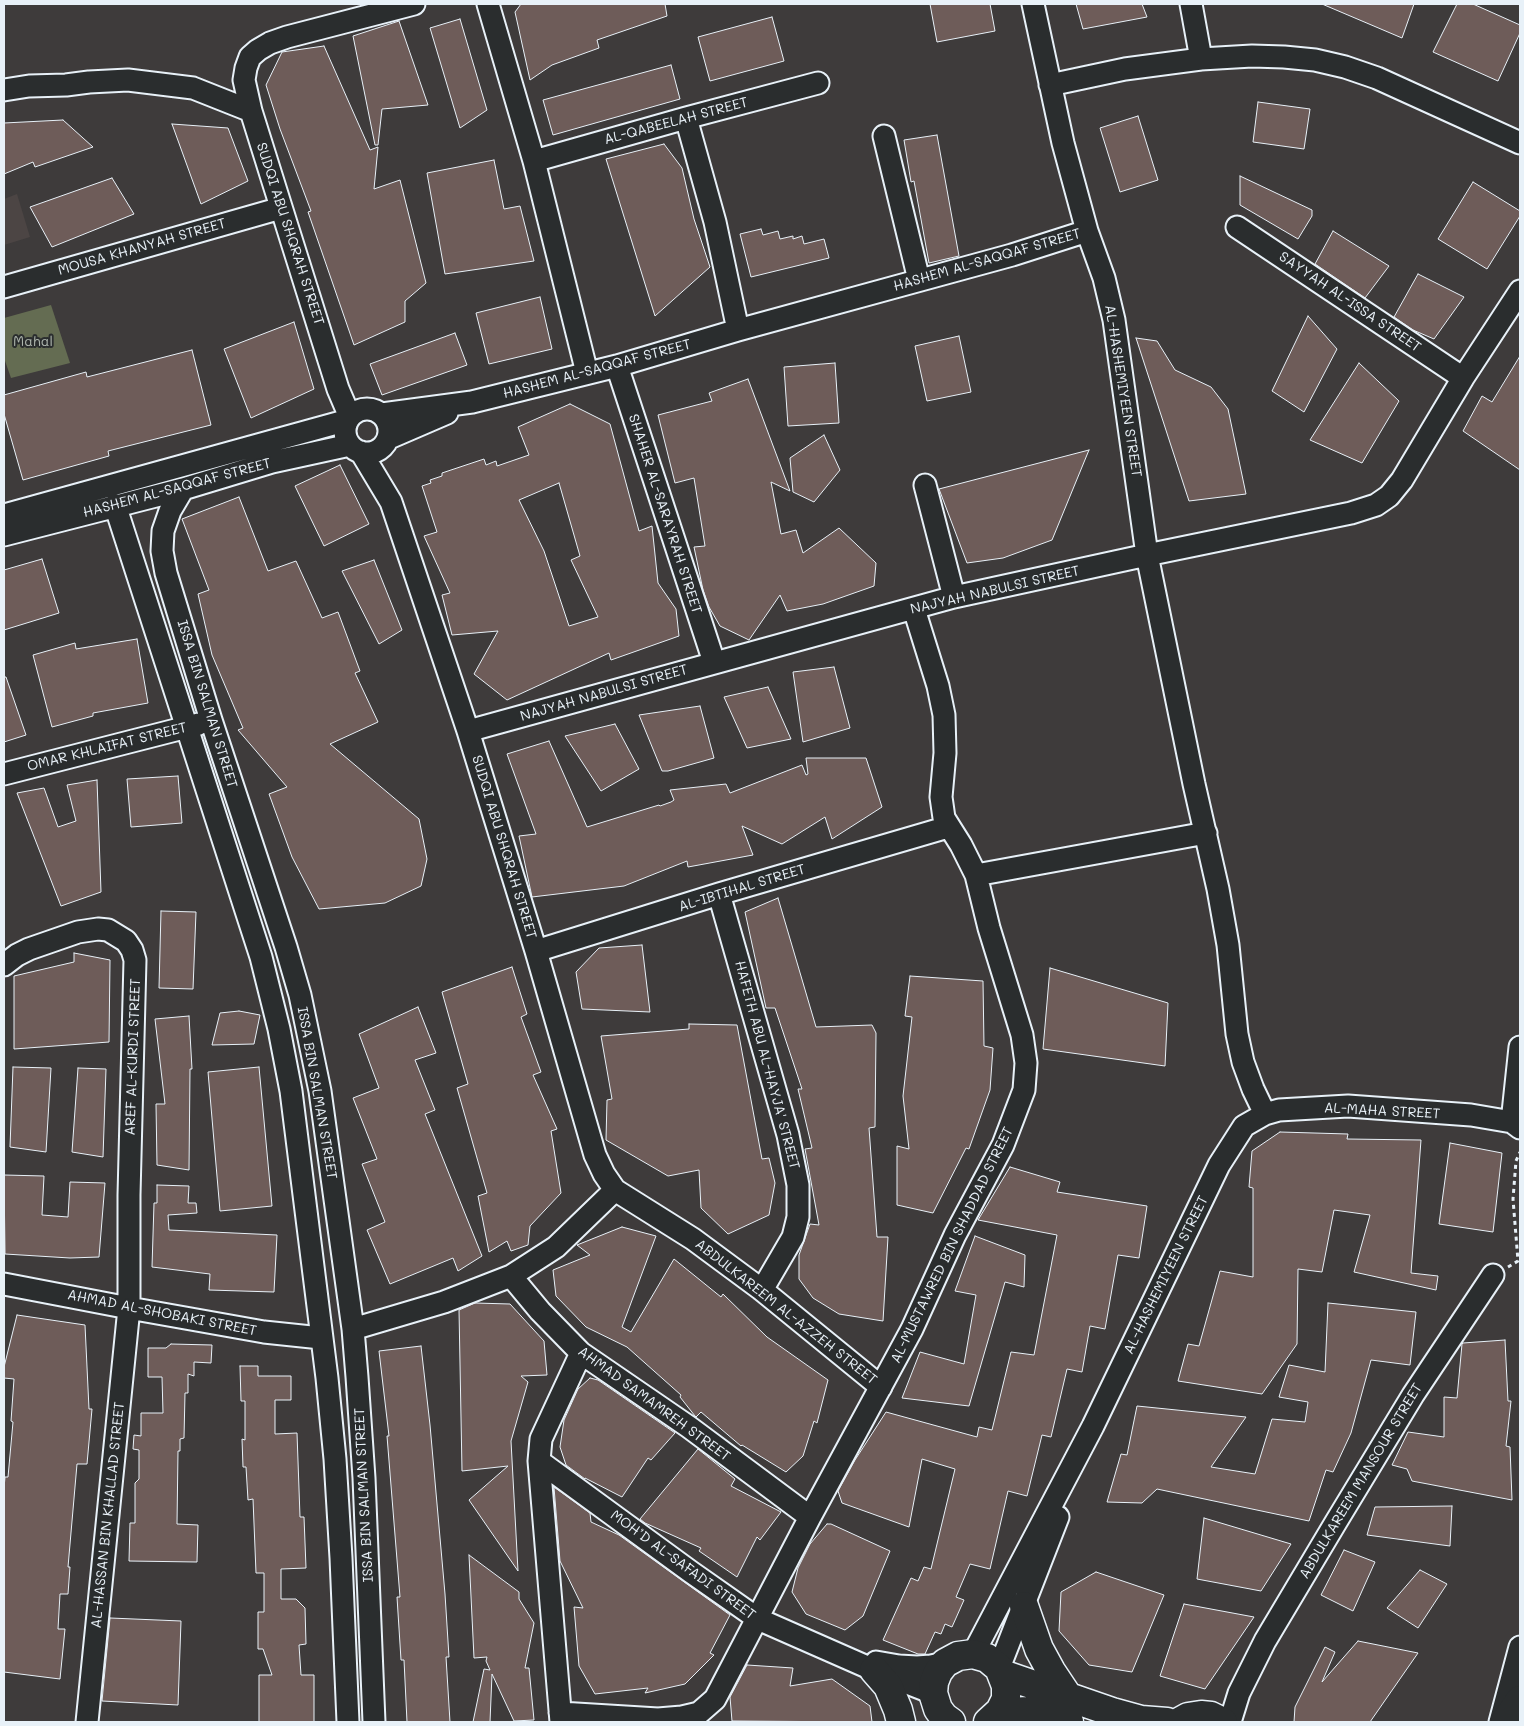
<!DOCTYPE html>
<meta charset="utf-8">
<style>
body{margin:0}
#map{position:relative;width:1524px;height:1726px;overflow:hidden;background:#3e3b3b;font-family:Mali,sans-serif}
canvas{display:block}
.frame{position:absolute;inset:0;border:5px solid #e8f1f8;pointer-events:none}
</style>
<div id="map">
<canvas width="1524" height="1726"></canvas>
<div class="frame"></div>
</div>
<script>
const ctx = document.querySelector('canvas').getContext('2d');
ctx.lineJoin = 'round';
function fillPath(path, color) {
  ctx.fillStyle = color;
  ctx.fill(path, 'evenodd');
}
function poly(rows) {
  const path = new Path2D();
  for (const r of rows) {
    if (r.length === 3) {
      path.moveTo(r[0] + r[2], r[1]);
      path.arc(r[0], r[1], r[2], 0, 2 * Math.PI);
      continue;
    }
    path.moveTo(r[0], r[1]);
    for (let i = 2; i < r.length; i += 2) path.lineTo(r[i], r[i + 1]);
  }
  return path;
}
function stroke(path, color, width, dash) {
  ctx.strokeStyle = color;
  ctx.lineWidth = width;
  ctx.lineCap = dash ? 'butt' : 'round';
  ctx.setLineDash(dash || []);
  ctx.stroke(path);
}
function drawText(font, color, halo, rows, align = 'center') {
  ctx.font = font + ' Mali,sans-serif';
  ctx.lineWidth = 4;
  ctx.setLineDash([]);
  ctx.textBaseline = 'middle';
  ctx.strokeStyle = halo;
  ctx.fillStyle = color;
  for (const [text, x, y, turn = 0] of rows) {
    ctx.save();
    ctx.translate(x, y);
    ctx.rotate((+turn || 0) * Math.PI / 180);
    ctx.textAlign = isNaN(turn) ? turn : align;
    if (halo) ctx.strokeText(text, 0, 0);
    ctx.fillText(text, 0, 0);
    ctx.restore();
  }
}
fillPath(poly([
 [17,194,30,237,4,245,4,199]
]), '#4c4544');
fillPath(poly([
 [51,305,70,363,11,378,4,358,4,318]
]), '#646c52');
const building = poly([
 [521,4,665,4,667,16,597,40,599,48,552,65,530,80,515,12,521,4],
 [930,4,990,4,995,31,937,42,930,4],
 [1076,4,1142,4,1147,17,1083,29,1076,4],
 [1322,4,1414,4,1402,38,1322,4],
 [1457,4,1473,4,1520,25,1520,33,1498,81,1433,52,1457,4],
 [772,17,784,61,710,81,698,37,772,17],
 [460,19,487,110,460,128,430,28,460,19],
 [399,21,428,105,382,109,378,145,375,145,353,36,399,21],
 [324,46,370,150,378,147,374,189,400,180,426,283,405,301,405,322,354,345,308,212,311,211,280,129,266,85,282,52,324,46],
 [671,65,680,99,553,135,543,100,671,65],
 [1258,102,1310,109,1304,149,1253,142,1258,102],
 [1138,116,1158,180,1120,192,1100,128,1138,116],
 [63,120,93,147,35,167,33,162,4,174,4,123,63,120],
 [172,124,228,128,248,181,201,204,172,124],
 [937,135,959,256,929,263,914,181,911,182,904,140,937,135],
 [664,144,682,168,694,219,710,267,655,316,606,159,664,144],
 [494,160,504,209,520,206,534,261,445,274,427,173,494,160],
 [1240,176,1312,210,1312,216,1298,239,1240,205,1240,176],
 [112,178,134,214,52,247,30,207,112,178],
 [1473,182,1520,211,1520,216,1487,269,1438,239,1473,182],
 [761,229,763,235,778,231,780,239,793,236,793,239,802,236,804,244,824,239,829,258,751,277,740,234,761,229],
 [1333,231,1389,266,1365,298,1315,264,1333,231],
 [1418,274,1464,297,1434,339,1413,330,1394,317,1418,274],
 [540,297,552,349,489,364,476,313,540,297],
 [1308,316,1337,349,1304,412,1272,391,1308,316],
 [294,322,314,389,251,418,224,349,294,322],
 [455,333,467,365,382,395,370,364,455,333],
 [959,336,971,392,927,401,915,346,959,336],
 [1136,338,1157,341,1175,370,1211,387,1228,409,1246,494,1189,501,1136,338],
 [192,350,211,425,108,451,109,456,23,480,4,414,4,395,86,372,87,377,192,350],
 [1520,356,1520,470,1463,431,1482,396,1492,402,1520,356],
 [835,363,839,423,788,426,784,367,835,363],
 [1359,363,1399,401,1362,463,1310,440,1359,363],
 [748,379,790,491,771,482,781,534,796,530,803,553,839,528,876,563,874,586,823,604,787,611,780,595,749,640,720,626,709,607,703,590,694,547,705,546,694,478,675,483,658,415,712,401,709,393,748,379],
 [570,404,610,424,639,531,652,526,658,583,676,609,679,636,611,660,609,653,507,700,474,674,498,631,452,635,442,595,450,593,424,536,437,532,422,486,431,483,430,480,442,476,442,473,484,459,486,465,496,461,497,466,529,455,518,427,570,404],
 [559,483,580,556,571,560,598,617,569,626,544,551,519,500,559,483],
 [824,435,840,470,814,502,793,492,790,458,824,435],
 [1089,450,1052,540,1003,558,967,563,939,489,1089,450],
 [340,465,369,524,324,546,295,486,340,465],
 [239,497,268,571,296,561,322,618,338,612,360,671,355,673,378,722,330,744,419,819,427,859,421,886,385,903,319,909,292,857,269,794,287,787,238,730,243,728,212,655,198,594,209,590,182,519,239,497],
 [42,559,59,613,4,630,4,570,42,559],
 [374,560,402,630,379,644,342,571,374,560],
 [137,639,148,703,93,713,93,716,52,727,33,655,75,643,76,649,137,639],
 [834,667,850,728,803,742,793,672,834,667],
 [4,677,6,677,26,735,4,742,4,677],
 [768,687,791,739,747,748,724,697,768,687],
 [700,706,714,758,668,771,662,771,639,715,700,706],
 [615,724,639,769,601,791,565,736,615,724],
 [549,741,587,827,659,805,660,806,671,802,674,800,670,790,726,784,730,793,802,765,806,775,808,774,806,758,866,758,882,807,832,839,825,817,782,844,742,826,753,855,688,867,687,861,624,886,532,897,519,836,536,834,507,754,549,741],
 [178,776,182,823,131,827,127,779,178,776],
 [97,780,101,892,61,906,17,793,44,788,58,827,76,821,67,785,97,780],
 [778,898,816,1027,872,1025,876,1033,875,1127,869,1128,877,1237,888,1237,883,1321,839,1314,813,1298,799,1279,799,1255,810,1224,819,1225,805,1149,812,1148,798,1089,802,1089,775,1008,766,1008,745,912,778,898],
 [161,911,196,912,193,989,159,988,161,911],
 [642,945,650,1012,582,1009,576,972,599,948,642,945],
 [74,953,110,960,109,1042,14,1049,14,976,74,962,74,953],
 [512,967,527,1014,521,1017,541,1072,533,1075,557,1129,551,1131,561,1193,530,1226,528,1245,511,1251,507,1241,489,1252,478,1196,487,1193,457,1088,468,1084,442,992,512,967],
 [1050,968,1168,1003,1165,1066,1043,1049,1050,968],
 [910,976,983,981,984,1046,993,1048,990,1090,969,1149,966,1148,933,1213,897,1205,897,1146,909,1149,903,1096,912,1017,905,1016,910,976],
 [418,1007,436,1053,415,1060,435,1110,425,1114,482,1256,458,1271,453,1258,390,1284,367,1230,385,1222,362,1164,377,1159,353,1098,379,1088,359,1034,418,1007],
 [239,1011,260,1015,254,1044,212,1045,220,1013,239,1011],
 [189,1016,192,1069,190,1069,189,1170,157,1165,156,1104,165,1104,155,1019,189,1016],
 [689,1024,737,1025,762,1159,769,1158,775,1183,769,1215,728,1234,701,1208,699,1170,668,1176,606,1140,607,1100,612,1099,601,1036,689,1029,689,1024],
 [13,1067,51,1068,46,1152,10,1147,13,1067],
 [259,1067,272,1206,220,1211,208,1072,259,1067],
 [78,1068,106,1069,103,1157,72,1152,78,1068],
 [1280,1132,1348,1134,1347,1139,1421,1140,1411,1273,1438,1276,1436,1290,1354,1272,1370,1215,1334,1210,1322,1272,1298,1269,1297,1344,1262,1394,1178,1381,1188,1344,1199,1346,1220,1271,1253,1277,1253,1188,1249,1187,1252,1151,1280,1132],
 [1450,1143,1502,1153,1493,1232,1439,1224,1450,1143],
 [1010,1167,1060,1182,1057,1192,1147,1206,1139,1258,1118,1255,1105,1329,1090,1326,1082,1372,1067,1369,1051,1437,1042,1435,1027,1496,1008,1491,990,1569,970,1564,956,1597,964,1600,952,1627,945,1624,941,1634,935,1632,925,1654,918,1654,883,1640,911,1578,918,1581,924,1567,931,1569,955,1469,922,1459,909,1527,842,1503,838,1491,855,1460,886,1412,977,1437,979,1427,992,1430,1011,1352,1034,1355,1057,1235,978,1220,1010,1167],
 [4,1175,44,1176,42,1215,68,1217,70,1182,105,1183,99,1257,70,1258,5,1254,4,1175],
 [157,1185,189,1186,188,1203,196,1203,197,1213,168,1215,169,1230,277,1235,274,1292,209,1290,210,1274,152,1267,154,1203,157,1203,157,1185],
 [622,1227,656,1236,622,1327,631,1332,674,1259,721,1297,723,1294,767,1337,828,1380,817,1423,814,1421,803,1456,786,1472,742,1445,741,1446,701,1412,696,1417,695,1416,680,1397,681,1395,627,1347,586,1327,556,1296,553,1270,590,1255,577,1245,622,1227],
 [975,1236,1025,1255,1024,1287,1005,1282,969,1406,902,1398,920,1352,964,1364,976,1295,955,1291,975,1236],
 [475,1303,510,1304,544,1341,547,1375,521,1376,528,1382,511,1441,518,1571,469,1500,508,1466,462,1471,459,1310,475,1303],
 [1328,1303,1416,1312,1410,1365,1371,1360,1351,1433,1333,1472,1326,1470,1309,1521,1157,1489,1142,1503,1107,1502,1121,1454,1127,1455,1137,1406,1246,1417,1211,1467,1255,1474,1272,1419,1305,1422,1308,1402,1279,1397,1289,1365,1325,1372,1328,1303],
 [17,1315,85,1325,89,1409,92,1409,87,1464,77,1464,68,1567,70,1567,68,1594,60,1594,58,1629,65,1629,60,1679,4,1672,4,1488,5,1477,8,1477,13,1422,11,1421,14,1379,4,1378,4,1367,17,1315],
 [1505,1340,1508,1401,1511,1401,1506,1446,1510,1447,1512,1500,1412,1481,1407,1469,1392,1465,1408,1432,1444,1437,1444,1397,1457,1398,1462,1344,1463,1343,1505,1340],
 [171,1344,212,1345,211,1363,194,1362,194,1376,188,1374,188,1393,185,1393,184,1438,180,1439,180,1451,178,1451,177,1524,198,1525,197,1562,129,1561,130,1523,135,1523,135,1483,139,1479,139,1450,133,1449,134,1435,141,1436,141,1413,163,1413,162,1377,148,1377,148,1348,166,1348,171,1344],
 [421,1346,430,1425,445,1594,449,1657,446,1657,450,1722,407,1722,404,1660,401,1660,397,1597,400,1597,387,1436,389,1436,379,1351,421,1346],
 [240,1366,258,1366,258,1376,291,1376,291,1400,275,1400,275,1434,297,1433,300,1517,304,1517,306,1568,281,1569,281,1599,296,1599,305,1608,306,1644,299,1645,301,1675,314,1675,314,1722,259,1722,259,1675,272,1675,263,1649,258,1649,258,1612,264,1612,264,1573,256,1573,253,1499,248,1500,246,1467,243,1467,242,1439,245,1440,245,1401,241,1401,240,1366],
 [590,1378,598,1380,675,1433,651,1460,648,1458,622,1497,585,1478,585,1479,566,1465,560,1447,564,1420,578,1389,590,1378],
 [698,1449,735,1479,731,1486,781,1512,760,1540,757,1537,737,1577,699,1551,701,1548,645,1523,640,1519,698,1449],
 [554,1487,590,1513,591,1522,619,1535,730,1615,710,1653,714,1655,685,1684,645,1693,648,1688,595,1694,579,1666,574,1607,583,1608,560,1561,554,1487],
 [1452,1506,1450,1546,1367,1535,1375,1507,1452,1506],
 [1204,1518,1291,1544,1261,1591,1197,1579,1204,1518],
 [827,1524,831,1524,890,1551,863,1616,845,1630,806,1614,792,1592,798,1568,810,1544,827,1524],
 [1344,1550,1375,1562,1353,1611,1321,1595,1344,1550],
 [469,1555,519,1592,519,1599,534,1623,525,1668,529,1668,534,1720,514,1721,492,1674,490,1722,473,1722,484,1669,490,1670,486,1661,487,1657,474,1658,469,1555],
 [1420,1570,1447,1584,1418,1628,1387,1608,1420,1570],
 [1096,1572,1164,1595,1132,1672,1089,1665,1059,1631,1061,1592,1096,1572],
 [1184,1604,1254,1617,1205,1689,1160,1676,1184,1604],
 [110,1618,181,1621,178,1705,102,1701,110,1618],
 [1358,1641,1418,1653,1370,1722,1294,1722,1295,1707,1325,1647,1335,1652,1322,1682,1358,1641],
 [747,1665,793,1668,790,1686,832,1679,870,1706,872,1722,732,1721,730,1697,747,1665]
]);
fillPath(building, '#6e5c59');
stroke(building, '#e8f1f8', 1);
const minor = poly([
 [488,4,534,161,587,373],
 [1191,4,1201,59],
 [1050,85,1125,69,1201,59,1252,56,1284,57,1315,60,1345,67,1377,78,1520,143],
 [4,90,29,86,66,85,89,82,128,80,193,88,251,111],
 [686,118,715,222,738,330],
 [884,136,919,280],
 [534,161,686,118,818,83],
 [1237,227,1463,378],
 [1087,231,1104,278,1114,320,1147,555,1194,784,1218,889,1228,945,1237,1034,1243,1062,1253,1089,1265,1114],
 [4,287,281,208],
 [617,366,714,662],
 [367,431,22],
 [382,414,472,402,617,366,738,330,1012,255,1087,231,1063,143,1033,4],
 [350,417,338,389,251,111,244,80,246,68,250,57,258,50,270,43,287,37,414,4],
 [389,438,447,413],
 [361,452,391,502,468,731,536,951,595,1155,604,1174,615,1190,693,1239,762,1290,881,1387],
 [925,485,954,597],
 [183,489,170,511,163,531,162,551,166,573,211,720,286,947,300,995,320,1091,353,1329,357,1377,364,1478,374,1722],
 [115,505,261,957,279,1029,291,1091,327,1378,335,1459,341,1558,348,1722],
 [4,515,348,420],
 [4,535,183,489,272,462,350,445],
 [468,731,954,597,1147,555,1351,513,1376,505,1389,496,1402,480,1463,378,1520,291],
 [4,774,199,724],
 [976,875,1206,833],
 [719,894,788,1135,798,1185,798,1217,793,1237,762,1290],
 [536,951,719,894,948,827],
 [4,965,17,955,29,949,78,932,98,929,108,930,126,941,132,950,135,960,129,1195,129,1308,87,1722],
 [1512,1122,1520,1047],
 [511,1276,540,1311,581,1353,689,1427,810,1517],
 [4,1284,129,1308,264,1332,321,1338],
 [353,1329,444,1302,511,1276,556,1247,615,1190],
 [539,1461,691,1572,758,1619,874,1670,933,1693],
 [973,1654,1093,1426,1219,1165,1244,1126,1265,1114,1279,1110,1348,1106,1471,1115,1512,1122,1520,1128],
 [876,1662,899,1666,917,1667,931,1666,945,1663],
 [999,1668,1058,1517],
 [560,1713,658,1719,682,1717,699,1713,715,1699,810,1517,912,1329,955,1235,1003,1145,1024,1090,1026,1063,1022,1035,989,928,976,875,961,845,944,818,941,797,945,753,944,715,938,686,914,609],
 [561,1722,539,1461,541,1439,581,1353],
 [1230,1722,1239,1693,1265,1641,1336,1522,1413,1395,1493,1275],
 [1500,1722,1520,1647]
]);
const major = poly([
 [1024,1606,1039,1649,1051,1671,1067,1695],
 [874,1670,888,1686,898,1710,901,1722],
 [1002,1674,1112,1712,1141,1720,1167,1722],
 [992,1720,1012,1712,1027,1711,1041,1713,1069,1722],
 [951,1722,944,1717,938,1709,933,1693,934,1682,938,1672,945,1663,958,1656,973,1654,987,1658,999,1668,1006,1686,1006,1699,1000,1711,988,1722],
 [1179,1722,1188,1717,1201,1715,1211,1716,1223,1722]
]);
const highway = poly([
 [1505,1722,1520,1700]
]);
stroke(minor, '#e8f1f8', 25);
stroke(major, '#e8f1f8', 31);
stroke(highway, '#e8f1f8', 31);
stroke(poly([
 [1508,1267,1518,1261,1513,1199,1516,1161,1520,1152]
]), '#e8f1f8', 3, [4, 4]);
stroke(minor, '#2a2d2e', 21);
stroke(major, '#2a2d2e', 28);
stroke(highway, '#2a2d2e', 28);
drawText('14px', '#e8f1f8', '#2a2d2e', [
 ["AL-QABEELAH STREET",676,121,-15],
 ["SUDQI ABU SHQRAH STREET",290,234,72],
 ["MOUSA KHANYAH STREET",142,247,-16],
 ["HASHEM AL-SAQQAF STREET",987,260,-16],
 ["SAYYAH AL-ISSA STREET",1350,302,34],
 ["HASHEM AL-SAQQAF STREET",597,369,-15],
 ["AL-HASHEMIYEEN STREET",1123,391,81],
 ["HASHEM AL-SAQQAF STREET",177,488,-15],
 ["SHAHER AL-SARAYRAH STREET",665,514,72],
 ["NAJYAH NABULSI STREET",995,590,-13],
 ["NAJYAH NABULSI STREET",604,693,-16],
 ["ISSA BIN SALMAN STREET",207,704,73],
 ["OMAR KHLAIFAT STREET",107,747,-14],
 ["SUDQI ABU SHQRAH STREET",504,847,73],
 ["AL-IBTIHAL STREET",742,888,-17],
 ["AREF AL-KURDI STREET",133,1057,-88],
 ["HAFETH ABU AL-HAYJA' STREET",767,1065,75],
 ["ISSA BIN SALMAN STREET",317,1093,80],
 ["AL-MAHA STREET",1382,1111,3],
 ["AL-MUSTAWRED BIN SHADDAD STREET",952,1245,-64],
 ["AL-HASHEMIYEEN STREET",1166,1275,-64],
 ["ABDULKAREEM AL-AZZEH STREET",786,1312,38],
 ["AHMAD AL-SHOBAKI STREET",162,1313,11],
 ["AHMAD SAMAMREH STREET",654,1404,36],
 ["ABDULKAREEM MANSOUR STREET",1361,1481,-59],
 ["ISSA BIN SALMAN STREET",364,1495,-93],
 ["AL-HASSAN BIN KHALLAD STREET",108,1515,-84],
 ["MOH’D AL-SAFADI STREET",683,1565,36]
]);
drawText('14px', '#adb5ad', '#2a2d2e', [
 ["Mahal",33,342]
]);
</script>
